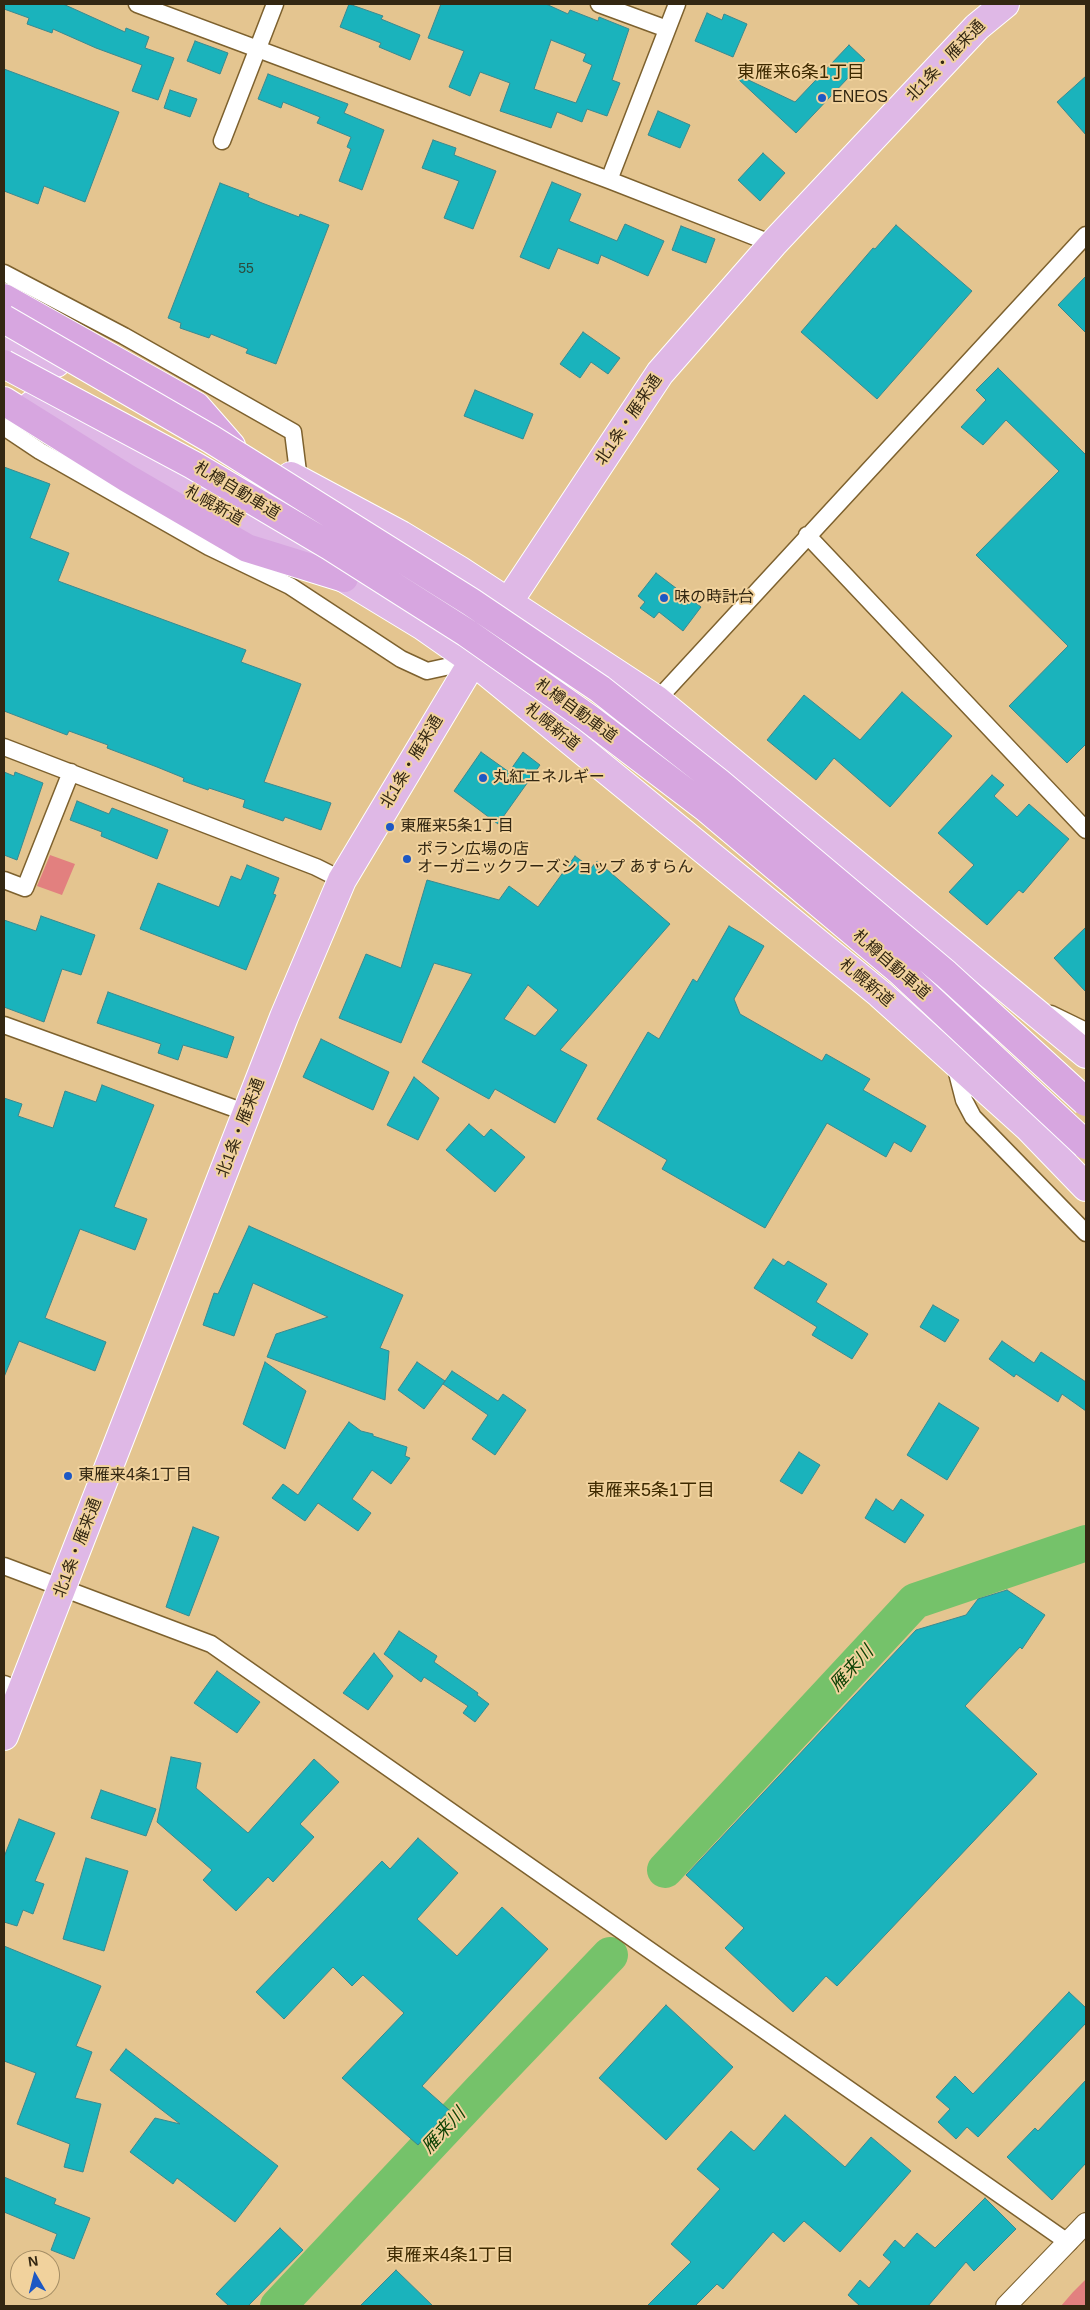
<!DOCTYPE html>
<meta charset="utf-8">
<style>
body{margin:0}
#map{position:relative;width:1090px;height:2310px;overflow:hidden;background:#e4c590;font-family:Arial,sans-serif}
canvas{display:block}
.frame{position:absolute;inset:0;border:5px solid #332712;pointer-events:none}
.north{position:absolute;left:10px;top:2250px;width:50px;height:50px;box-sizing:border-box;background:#f1d29d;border:1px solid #a58e65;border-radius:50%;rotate:352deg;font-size:14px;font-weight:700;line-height:20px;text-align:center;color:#332712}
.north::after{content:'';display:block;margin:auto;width:18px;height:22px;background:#1d58c4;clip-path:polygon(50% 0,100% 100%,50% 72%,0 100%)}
</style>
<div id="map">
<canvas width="1090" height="2310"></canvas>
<div class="frame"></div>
<div class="north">N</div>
</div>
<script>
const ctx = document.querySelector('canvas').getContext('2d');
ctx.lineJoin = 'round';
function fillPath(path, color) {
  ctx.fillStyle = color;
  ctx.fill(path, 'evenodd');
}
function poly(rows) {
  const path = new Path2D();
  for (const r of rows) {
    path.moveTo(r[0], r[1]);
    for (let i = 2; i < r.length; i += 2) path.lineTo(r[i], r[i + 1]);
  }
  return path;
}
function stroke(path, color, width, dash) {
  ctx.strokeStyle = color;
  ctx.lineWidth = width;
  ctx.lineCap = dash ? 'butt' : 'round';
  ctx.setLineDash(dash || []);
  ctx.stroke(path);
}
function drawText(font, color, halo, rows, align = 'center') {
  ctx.font = font + ' Arial,"Noto Sans JP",sans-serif';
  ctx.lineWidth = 4;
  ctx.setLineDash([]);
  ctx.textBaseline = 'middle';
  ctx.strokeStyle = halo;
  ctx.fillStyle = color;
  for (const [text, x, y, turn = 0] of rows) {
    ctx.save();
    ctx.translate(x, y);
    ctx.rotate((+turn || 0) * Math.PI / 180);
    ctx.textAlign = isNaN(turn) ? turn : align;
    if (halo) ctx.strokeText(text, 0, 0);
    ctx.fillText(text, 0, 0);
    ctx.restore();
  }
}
fillPath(poly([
 [50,855,75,864,62,895,37,886],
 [1086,2279,1086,2306,1061,2306,1073,2292]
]), '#e2807f');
stroke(poly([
 [665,1870,915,1601,1086,1543],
 [278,2306,480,2091,610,1955]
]), '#75c26a', 36);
const building = poly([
 [4,4,63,4,125,32,126,28,149,37,145,48,174,58,158,100,132,91,142,65,96,48,53,29,52,33,27,24,29,18,4,9,4,4],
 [349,4,383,16,381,19,420,35,410,60,379,47,381,43,340,27,349,4],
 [441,4,546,4,568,14,570,10,598,21,599,17,629,29,612,80,620,83,607,116,587,109,582,122,557,112,551,128,500,111,510,83,480,72,470,96,449,87,464,51,428,38,441,4],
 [551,40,586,54,583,61,592,65,576,103,534,89,551,40],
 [707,13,722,20,724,14,747,24,733,57,695,41,707,13],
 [195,41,228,53,220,74,187,61,195,41],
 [849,45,865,60,796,133,738,79,740,76,795,102,849,45],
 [4,69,119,112,85,202,44,186,38,204,4,191,4,69],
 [268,74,348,104,344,113,384,130,362,190,339,181,351,149,347,147,351,137,317,123,320,117,283,102,281,108,258,99,268,74],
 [1086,76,1086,135,1057,102,1086,76],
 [170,90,197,99,190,117,164,108,170,90],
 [658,111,690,125,680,148,648,135,658,111],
 [433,140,456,148,454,155,496,171,473,229,444,218,459,181,422,168,433,140],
 [763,153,785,173,760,201,738,180,763,153],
 [552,182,581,194,569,221,617,241,625,224,664,241,648,276,601,255,598,264,558,248,549,269,520,257,552,182],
 [220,183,249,194,248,197,262,203,299,217,300,214,329,225,276,364,246,353,248,349,211,334,209,338,180,328,181,323,168,318,220,183],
 [896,225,972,291,877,399,801,332,873,248,875,249,896,225],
 [681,226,715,239,706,263,672,250,681,226],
 [1086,276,1086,333,1058,305,1086,276],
 [583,332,620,358,608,374,591,362,580,378,560,364,583,332],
 [998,368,1086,455,1086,744,1067,763,1009,706,1068,646,976,555,1059,471,1006,420,983,445,961,427,986,400,976,390,998,368],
 [475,390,533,414,523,439,464,416,475,390],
 [4,467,50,484,30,538,69,553,58,581,246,650,241,662,301,684,264,782,331,803,321,830,285,817,283,821,243,807,245,800,209,788,208,790,183,781,184,778,157,767,107,748,108,745,69,731,67,735,4,711,4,467],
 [656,573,701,607,683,631,659,612,654,618,640,608,645,602,638,596,656,573],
 [902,692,952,736,890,807,834,758,816,780,767,740,804,695,860,740,902,692],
 [481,752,509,772,523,752,540,765,498,824,454,791,481,752],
 [4,772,14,776,15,772,43,783,17,860,4,855,4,772],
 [992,775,1004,785,994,796,1017,817,1029,804,1069,839,1023,893,1019,890,987,925,949,892,974,865,938,833,992,775],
 [77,801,109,814,112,808,168,830,157,859,101,836,102,832,70,820,77,801],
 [575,856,591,868,597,861,670,924,560,1050,587,1065,555,1123,495,1089,489,1099,422,1062,472,974,434,963,401,1043,339,1018,366,954,401,968,427,880,499,900,509,886,538,907,575,856],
 [528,985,558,1010,535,1036,504,1019,528,985],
 [247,865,279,878,273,894,276,895,246,970,140,929,158,883,219,907,231,876,241,880,247,865],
 [41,916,95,935,81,975,62,969,44,1022,4,1007,4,920,36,931,41,916],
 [729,926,764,946,734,999,740,1014,822,1061,826,1054,870,1079,863,1090,926,1126,911,1152,894,1142,886,1157,827,1123,765,1228,662,1169,667,1160,597,1119,648,1032,659,1039,693,979,697,982,729,926],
 [1086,927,1086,992,1054,958,1086,927],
 [108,992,234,1037,227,1058,183,1045,178,1060,158,1053,161,1044,97,1023,108,992],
 [321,1039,389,1072,373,1110,303,1077,321,1039],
 [414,1077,439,1098,418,1140,387,1125,414,1077],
 [102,1085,154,1105,114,1207,147,1219,135,1250,80,1229,45,1318,106,1342,95,1371,19,1341,4,1377,4,1098,22,1104,18,1116,53,1128,65,1091,96,1102,102,1085],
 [469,1124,484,1137,491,1129,525,1157,495,1192,446,1150,469,1124],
 [249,1226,403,1295,380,1348,389,1351,385,1400,267,1357,276,1334,328,1317,253,1283,234,1336,203,1325,214,1293,218,1294,249,1226],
 [773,1259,784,1266,788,1261,827,1284,816,1302,868,1334,852,1359,812,1335,817,1327,754,1288,773,1259],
 [933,1305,959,1320,945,1342,920,1327,933,1305],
 [1002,1341,1034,1363,1041,1352,1086,1382,1086,1411,1062,1394,1058,1402,1016,1374,1014,1377,989,1359,1002,1341],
 [265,1362,306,1391,285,1449,243,1424,265,1362],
 [417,1362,445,1381,424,1409,398,1390,417,1362],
 [452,1371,498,1401,503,1394,526,1410,495,1455,472,1439,488,1415,443,1384,452,1371],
 [939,1403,979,1428,947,1480,907,1455,939,1403],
 [349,1422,361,1431,373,1434,373,1436,407,1447,405,1456,410,1458,391,1484,372,1470,352,1499,371,1513,358,1531,318,1503,305,1521,272,1498,283,1484,298,1495,349,1422],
 [799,1452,820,1465,802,1494,780,1481,799,1452],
 [876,1499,893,1511,901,1499,924,1515,905,1543,865,1518,876,1499],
 [193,1527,219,1537,189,1616,166,1607,193,1527],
 [1007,1590,1045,1615,1022,1649,1020,1647,965,1706,1037,1774,837,1986,826,1976,793,2012,725,1948,744,1928,686,1875,916,1630,966,1615,978,1599,1007,1590],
 [399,1631,437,1656,434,1662,478,1693,477,1695,489,1704,475,1722,463,1713,468,1706,424,1677,421,1682,384,1654,399,1631],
 [374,1653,393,1676,368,1710,343,1693,374,1653],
 [217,1671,260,1702,237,1733,194,1703,217,1671],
 [171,1757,201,1763,196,1788,248,1833,314,1759,339,1782,300,1824,314,1837,273,1882,268,1877,236,1911,203,1880,212,1870,157,1822,171,1757],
 [101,1790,156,1809,146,1836,91,1818,101,1790],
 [19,1819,55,1833,35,1881,44,1884,33,1914,23,1910,17,1926,4,1922,4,1857,19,1819],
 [418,1838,458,1873,417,1919,457,1956,502,1907,548,1949,422,2086,449,2110,418,2145,342,2078,404,2013,363,1975,352,1986,333,1967,284,2019,256,1992,382,1861,390,1869,418,1838],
 [86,1858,128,1871,104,1951,63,1939,86,1858],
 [4,1946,101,1986,76,2046,92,2052,75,2098,101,2104,83,2172,64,2167,70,2144,17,2124,36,2073,4,2061,4,1946],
 [1069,1992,1086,2008,1086,2023,978,2137,967,2127,956,2139,938,2122,950,2109,936,2097,955,2076,973,2094,1069,1992],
 [666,2005,733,2067,666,2140,599,2078,666,2005],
 [126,2049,278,2166,235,2222,177,2178,173,2184,130,2152,155,2118,180,2124,110,2070,126,2049],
 [1086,2080,1086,2163,1052,2200,1007,2157,1035,2128,1038,2131,1086,2080],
 [785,2115,845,2167,871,2137,911,2171,840,2252,804,2221,784,2242,773,2232,723,2289,717,2284,695,2306,647,2306,691,2262,671,2244,720,2189,697,2169,731,2131,754,2151,785,2115],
 [4,2177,56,2199,54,2204,90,2218,74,2259,51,2250,57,2234,4,2212,4,2177],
 [985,2198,1016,2229,974,2271,966,2262,928,2306,860,2306,848,2295,860,2280,869,2288,891,2262,883,2255,895,2240,904,2248,917,2233,935,2248,985,2198],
 [280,2228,303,2250,248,2306,229,2306,216,2294,280,2228],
 [396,2270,433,2306,360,2306,396,2270]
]);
fillPath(building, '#1ab3bc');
stroke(building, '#3a898f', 1);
const minor = poly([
 [137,4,609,180,773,244],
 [599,4,667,29],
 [222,141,275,4],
 [609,180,677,4],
 [4,273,124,336,293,432,299,480],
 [4,427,40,451,209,547,290,586,401,659,427,671,473,661],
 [807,535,1086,830],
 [657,700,1086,235],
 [4,747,316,867,342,880],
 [4,880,25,888,71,772],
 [1051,1014,1086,1031],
 [4,1025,247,1113],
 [955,1065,964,1100,973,1117,1086,1233],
 [4,1566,211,1644,1069,2243],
 [4,1684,21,1691]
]);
const tertiary = poly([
 [1006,2306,1086,2223]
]);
const trunk = poly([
 [4,337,56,363],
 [32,405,344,578,423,626,473,661,880,994,1028,1127,1086,1187],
 [291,476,401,535,459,570,657,700,1086,1054],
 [4,1736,284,1017,342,880,509,601,660,373,773,244,977,27,1005,4]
]);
const motorway = poly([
 [4,298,196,406,231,446],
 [4,401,127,478,247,548,344,578]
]);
stroke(minor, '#7d612e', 19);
stroke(tertiary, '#7d612e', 22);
stroke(trunk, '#fff', 30);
stroke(motorway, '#fff', 30);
stroke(minor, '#fff', 16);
stroke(tertiary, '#fff', 20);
stroke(trunk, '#dfb8e6', 28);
stroke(motorway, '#d7a6e0', 28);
const motorwayBridge = poly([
 [4,319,211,439,471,602,600,689,718,782,946,974,1086,1102],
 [4,364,193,465,330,546,467,633,588,718,705,807,900,971,1086,1145]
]);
stroke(motorwayBridge, '#fff', 30, []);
stroke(motorwayBridge, '#d7a6e0', 28);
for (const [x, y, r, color] of [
 [822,98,5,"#1d58c4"],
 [664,598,5,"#1d58c4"],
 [483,778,5,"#1d58c4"],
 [390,827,5,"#1d58c4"],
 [407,859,5,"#1d58c4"],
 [68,1476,5,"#1d58c4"]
]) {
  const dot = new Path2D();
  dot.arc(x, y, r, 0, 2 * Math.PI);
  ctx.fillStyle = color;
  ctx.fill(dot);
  stroke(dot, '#f1d29d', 2);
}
drawText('14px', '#2d4a3c', null, [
 ["55",246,269]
]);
drawText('16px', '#332712', '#f1d29d', [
 ["北1条・雁来通",946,61,-46],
 ["北1条・雁来通",629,420,-56],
 ["札樽自動車道",237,491,31],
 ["札幌新道",214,506,29],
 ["札樽自動車道",576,711,36],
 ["札幌新道",552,727,39],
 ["北1条・雁来通",412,762,-59],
 ["札樽自動車道",891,965,41],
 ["札幌新道",866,983,40],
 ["北1条・雁来通",241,1128,-69],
 ["北1条・雁来通",78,1548,-69]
]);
drawText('16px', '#332712', '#f1d29d', [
 ["ENEOS",832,98],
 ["味の時計台",674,598],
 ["丸紅エネルギー",493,778],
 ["東雁来5条1丁目",400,827],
 ["ポラン広場の店",417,850],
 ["オーガニックフーズショップ あすらん",417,868],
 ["東雁来4条1丁目",78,1476]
], 'left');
drawText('18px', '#3e2a00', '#f1d29d', [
 ["東雁来6条1丁目",801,73],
 ["東雁来5条1丁目",651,1491],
 ["東雁来4条1丁目",450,2256]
]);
drawText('italic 18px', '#0d4205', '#f1d29d', [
 ["雁来川",852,1669,-47],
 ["雁来川",444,2131,-47]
]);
</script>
